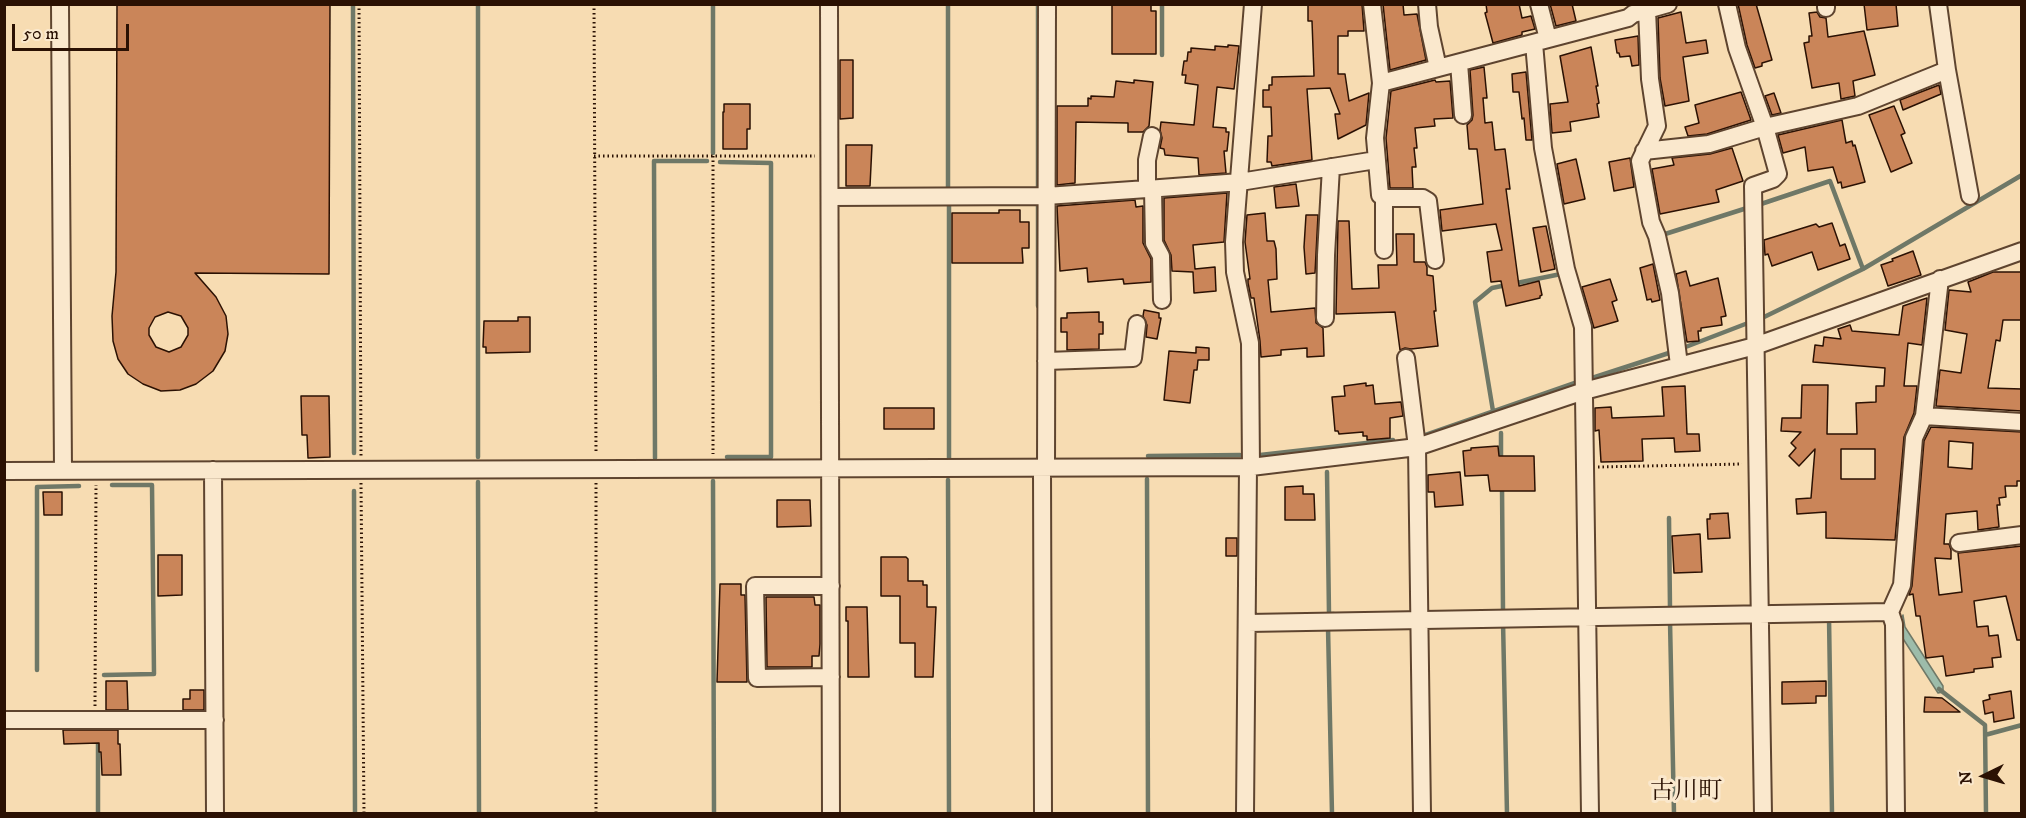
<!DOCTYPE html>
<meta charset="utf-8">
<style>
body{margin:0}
#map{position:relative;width:2026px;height:818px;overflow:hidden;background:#f7dcb2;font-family:"IM FELL DW Pica",serif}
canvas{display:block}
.frame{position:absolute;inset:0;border:6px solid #2b1103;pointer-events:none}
.north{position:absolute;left:1954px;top:746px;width:60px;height:60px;-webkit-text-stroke:4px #fae8cd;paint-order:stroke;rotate:265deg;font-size:16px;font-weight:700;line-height:24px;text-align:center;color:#2b1103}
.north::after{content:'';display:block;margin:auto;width:21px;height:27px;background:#2b1103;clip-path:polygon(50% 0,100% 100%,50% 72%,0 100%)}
.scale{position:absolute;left:12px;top:24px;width:117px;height:27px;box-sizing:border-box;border:3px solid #2b1103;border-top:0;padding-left:8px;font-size:18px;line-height:21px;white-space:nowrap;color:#2b1103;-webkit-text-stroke:4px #fae8cd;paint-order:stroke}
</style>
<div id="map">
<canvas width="2026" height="818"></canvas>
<div class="frame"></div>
<div class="north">N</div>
<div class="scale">50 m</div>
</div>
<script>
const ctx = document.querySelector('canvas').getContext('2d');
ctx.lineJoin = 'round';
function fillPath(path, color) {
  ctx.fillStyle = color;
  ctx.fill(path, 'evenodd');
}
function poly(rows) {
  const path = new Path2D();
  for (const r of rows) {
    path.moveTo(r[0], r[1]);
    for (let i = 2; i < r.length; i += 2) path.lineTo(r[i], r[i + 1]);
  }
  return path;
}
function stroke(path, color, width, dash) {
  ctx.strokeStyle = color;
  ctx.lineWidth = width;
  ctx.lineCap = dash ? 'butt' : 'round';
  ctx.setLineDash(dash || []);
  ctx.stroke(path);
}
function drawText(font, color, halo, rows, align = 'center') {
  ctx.font = font + ' "IM FELL DW Pica","Noto Serif JP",serif';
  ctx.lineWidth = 6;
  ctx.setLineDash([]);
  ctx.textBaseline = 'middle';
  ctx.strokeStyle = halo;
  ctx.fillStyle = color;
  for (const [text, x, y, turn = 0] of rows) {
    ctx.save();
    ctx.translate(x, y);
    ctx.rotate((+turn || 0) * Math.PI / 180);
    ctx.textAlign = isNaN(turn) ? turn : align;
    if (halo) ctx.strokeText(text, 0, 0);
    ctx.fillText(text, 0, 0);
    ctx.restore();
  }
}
const water = poly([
 [1903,615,1905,627,1943,686,1943,692,1938,693,1900,634,1899,622,1903,615]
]);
fillPath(water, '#9dbcaa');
stroke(water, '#6f7867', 1.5);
stroke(poly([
 [353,4,354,453],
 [478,4,478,457],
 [713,4,713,153],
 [948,4,948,191],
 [1038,4,1038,189],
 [1162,4,1162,55],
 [720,162,771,163,771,457,727,457],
 [1038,202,1038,306],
 [1758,205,1830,181,1863,269],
 [1662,235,1747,208],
 [1762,318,1863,269,2022,175],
 [1683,348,1748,323],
 [1592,378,1672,352],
 [1493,411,1475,302,1492,288,1561,274],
 [1501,433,1501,460],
 [1422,436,1577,382],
 [1260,455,1393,440],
 [1148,456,1240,455],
 [655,458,654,161,707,161],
 [949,458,949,202],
 [1327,472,1329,614,1334,614],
 [1147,479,1148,814],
 [948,480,949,814],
 [713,481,714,814],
 [478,482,479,814],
 [1502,486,1503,611],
 [354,491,355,814],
 [1669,518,1670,609],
 [1829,617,1832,814],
 [1503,621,1507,814],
 [1670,621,1674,814],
 [1328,627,1332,814],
 [37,670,37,487,79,486],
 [104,675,154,674,152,485,112,485],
 [1939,689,1985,725,1986,814],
 [1985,735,2022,725],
 [98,814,98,729]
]), '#6f7867', 4.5);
const building = poly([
 [117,4,330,4,329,274,195,273,216,297,226,316,228,334,225,351,213,371,196,384,180,390,161,391,143,384,128,374,118,359,113,341,112,316,116,272,117,4],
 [168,312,181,316,188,328,188,335,181,347,169,352,156,347,149,335,149,328,155,317,168,312],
 [1112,4,1151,4,1151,11,1156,11,1156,54,1112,54,1112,4],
 [1308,4,1362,4,1364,31,1348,31,1348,36,1338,36,1338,74,1345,74,1349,101,1369,93,1366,125,1338,139,1335,114,1340,114,1330,88,1307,89,1312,160,1272,166,1271,162,1267,162,1268,136,1272,136,1271,107,1263,107,1263,90,1269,90,1269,85,1272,85,1272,77,1314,76,1312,21,1308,21,1308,4],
 [1383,4,1403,4,1404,15,1417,14,1426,60,1390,70,1383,4],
 [1486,4,1519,4,1522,18,1531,16,1535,29,1522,32,1522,35,1493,43,1485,13,1487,12,1486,4],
 [1550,4,1572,4,1576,21,1556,26,1550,4],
 [1738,4,1756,4,1772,60,1762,63,1762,66,1755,68,1747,45,1738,4],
 [1864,4,1896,4,1898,26,1867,30,1864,4],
 [1681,12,1686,43,1706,40,1708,53,1683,57,1689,101,1665,106,1660,78,1658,18,1681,12],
 [1817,12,1820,17,1826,18,1828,37,1864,31,1875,75,1853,81,1855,96,1841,99,1839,83,1812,88,1804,43,1809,42,1809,36,1812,36,1809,13,1817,12],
 [1638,36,1639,65,1632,66,1630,56,1620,57,1619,53,1617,53,1615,40,1638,36],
 [1228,45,1239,46,1234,89,1217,87,1213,127,1226,128,1226,132,1229,132,1227,151,1224,151,1226,173,1199,175,1198,158,1165,155,1164,149,1160,148,1162,138,1160,130,1161,122,1194,125,1198,85,1185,83,1186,75,1182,75,1184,61,1187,61,1188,52,1191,52,1191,48,1215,50,1215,46,1228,47,1228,45],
 [1591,47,1598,86,1596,86,1599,103,1597,104,1599,117,1570,122,1571,131,1552,133,1550,104,1568,102,1560,56,1591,47],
 [840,60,853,60,853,118,840,119,840,60],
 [1484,67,1487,98,1483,98,1485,123,1492,122,1495,150,1505,149,1510,189,1506,189,1519,286,1539,281,1542,295,1540,296,1540,298,1506,306,1501,281,1491,282,1487,252,1502,250,1496,224,1442,231,1440,210,1483,204,1477,149,1469,149,1467,125,1472,120,1473,115,1470,70,1484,67],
 [1526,72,1532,140,1526,140,1524,118,1522,119,1519,92,1513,92,1512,74,1526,72],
 [1134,80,1153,82,1149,126,1143,132,1128,132,1128,123,1076,122,1075,183,1057,185,1057,106,1088,106,1088,98,1091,99,1091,96,1114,97,1116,81,1134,83,1134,80],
 [1435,80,1436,82,1450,81,1453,118,1434,119,1435,126,1415,128,1417,148,1414,148,1416,167,1412,167,1413,188,1390,188,1386,138,1391,91,1435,80],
 [1939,85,1941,94,1903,110,1900,100,1939,85],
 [1741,92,1751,120,1707,134,1688,136,1685,127,1699,123,1695,105,1741,92],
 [1774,93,1781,113,1772,115,1765,96,1774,93],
 [724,104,750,104,750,129,747,129,747,149,723,149,723,112,724,112,724,104],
 [1894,106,1905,133,1901,135,1912,163,1891,172,1869,115,1894,106],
 [1842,120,1846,143,1852,141,1853,146,1855,145,1865,182,1842,188,1841,182,1838,183,1833,167,1808,171,1805,147,1783,153,1778,135,1842,120],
 [846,145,872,145,870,186,846,186,846,145],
 [1732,148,1743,181,1716,190,1719,202,1660,214,1652,169,1674,165,1672,158,1710,154,1732,148],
 [1630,158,1634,187,1614,191,1609,162,1630,158],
 [1576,159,1585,199,1564,204,1557,164,1576,159],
 [1296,184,1299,206,1276,208,1274,187,1296,184],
 [1227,193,1224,242,1193,245,1195,269,1215,267,1216,291,1194,293,1193,272,1172,271,1171,255,1164,240,1164,198,1227,193],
 [1135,200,1136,207,1143,206,1143,243,1151,259,1151,282,1124,284,1123,279,1088,282,1087,268,1060,271,1057,206,1135,200],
 [999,210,1020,210,1020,222,1029,222,1029,248,1022,248,1023,263,952,263,952,213,999,213,999,210],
 [1265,213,1267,241,1274,241,1276,249,1277,279,1268,280,1271,312,1315,308,1316,323,1323,328,1324,356,1307,357,1307,348,1281,350,1281,355,1261,357,1260,341,1254,298,1251,298,1248,283,1248,279,1250,279,1245,242,1247,215,1265,213],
 [1306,215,1318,215,1315,273,1306,274,1304,247,1306,215],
 [1338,221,1349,221,1352,289,1379,288,1378,265,1397,265,1396,234,1414,234,1414,262,1425,262,1427,267,1427,275,1433,276,1436,311,1434,311,1438,346,1411,349,1405,348,1400,350,1395,312,1336,314,1338,221],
 [1832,223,1840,246,1845,244,1850,259,1818,270,1812,252,1772,266,1768,254,1765,255,1764,240,1816,224,1819,227,1832,223],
 [1546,226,1555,269,1541,272,1533,228,1546,226],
 [1913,251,1921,275,1888,286,1881,265,1893,261,1892,259,1913,251],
 [1653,264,1660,300,1652,302,1651,299,1647,300,1640,268,1653,264],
 [1686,271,1690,286,1718,278,1726,316,1721,317,1722,325,1701,328,1701,331,1698,331,1699,341,1687,342,1676,274,1686,271],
 [1993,272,2022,272,2022,320,2003,320,2000,341,1996,340,1988,388,2022,389,2022,411,1936,406,1940,370,1961,373,1967,334,1945,330,1949,290,1971,292,1968,282,1993,272],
 [1610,279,1617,300,1612,302,1618,321,1594,328,1582,287,1610,279],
 [1927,298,1922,345,1908,343,1904,386,1917,386,1914,413,1904,437,1895,540,1826,538,1826,512,1797,514,1796,499,1811,498,1815,449,1799,466,1789,456,1796,448,1791,443,1801,432,1781,431,1782,418,1801,418,1802,385,1828,385,1827,434,1857,434,1856,403,1876,402,1876,386,1884,386,1885,368,1813,362,1815,345,1823,346,1824,337,1841,339,1838,329,1850,325,1852,331,1899,335,1903,306,1927,298],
 [1841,449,1875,449,1875,479,1841,479,1841,449],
 [1144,310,1159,313,1159,318,1161,318,1157,339,1146,337,1147,325,1143,316,1144,310],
 [1099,312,1099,322,1103,322,1103,334,1099,334,1099,349,1067,350,1067,332,1061,332,1061,318,1067,318,1067,313,1099,312],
 [518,317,530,317,530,352,486,353,486,347,483,347,484,321,518,321,518,317],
 [1196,347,1209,348,1209,360,1198,360,1197,370,1194,370,1190,403,1164,400,1169,351,1196,353,1196,347],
 [1366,383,1366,386,1373,385,1375,404,1401,402,1403,416,1390,418,1390,438,1367,440,1367,436,1363,436,1363,432,1339,434,1338,431,1335,431,1332,397,1345,396,1344,386,1366,383],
 [1685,386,1687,434,1699,434,1700,451,1675,452,1674,438,1642,439,1643,461,1601,462,1599,430,1595,431,1595,408,1611,407,1612,418,1664,416,1662,387,1685,386],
 [301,396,329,396,330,457,308,458,307,435,302,435,301,396],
 [884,408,934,408,934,429,884,429,884,408],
 [1931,427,2022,432,2022,481,2017,481,2017,486,2005,486,2006,497,1999,498,2000,505,1997,505,1999,527,1978,530,1977,511,1946,514,1944,544,1949,544,1951,550,1951,559,1935,558,1939,595,1962,592,1958,553,2022,546,2022,640,2017,640,2006,596,1974,601,1977,627,1988,626,1989,636,1998,635,2001,657,1992,658,1993,667,1974,669,1974,672,1946,676,1943,656,1926,658,1920,616,1916,616,1913,594,1909,595,1912,586,1924,441,1931,427],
 [1949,441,1973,443,1972,469,1948,467,1949,441],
 [1498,446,1499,456,1534,456,1535,491,1490,491,1488,475,1465,476,1463,451,1471,450,1471,448,1498,446],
 [1460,472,1463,505,1435,507,1434,492,1428,492,1428,475,1460,472],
 [1303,486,1303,494,1314,494,1315,520,1285,520,1285,487,1303,486],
 [43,492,62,492,62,515,44,515,43,492],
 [777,500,810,500,811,526,777,527,777,500],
 [1728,513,1730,538,1708,539,1707,519,1710,519,1710,514,1728,513],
 [1700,534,1702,572,1674,573,1672,536,1700,534],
 [1226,538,1237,538,1237,556,1226,556,1226,538],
 [158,555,182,555,182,595,158,596,158,555],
 [881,557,906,557,908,559,908,581,923,581,923,585,927,585,927,607,936,607,933,677,915,677,915,643,900,643,900,596,881,596,881,557],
 [720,584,741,584,741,595,745,595,747,682,717,682,720,584],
 [766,597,814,597,815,605,820,605,820,644,819,656,812,656,812,667,767,667,766,597],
 [846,607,867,607,869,677,848,677,848,621,846,621,846,607],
 [106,681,127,681,128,710,106,710,106,681],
 [1826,681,1826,696,1816,696,1816,703,1782,704,1782,682,1826,681],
 [190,690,204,690,204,710,183,710,183,699,190,699,190,690],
 [2011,691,2014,718,1994,722,1993,712,1985,714,1983,701,1990,699,1989,695,2011,691],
 [1925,697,1942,698,1960,712,1924,712,1925,697],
 [63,730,118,730,118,744,120,744,121,775,102,775,101,752,99,752,99,743,64,744,63,730]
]);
fillPath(building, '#ca8559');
stroke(building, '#2b1103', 1.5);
const minor = poly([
 [60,4,63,471],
 [829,4,831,814],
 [1372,4,1381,83],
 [1427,4,1429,27,1438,68],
 [1539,4,1548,39],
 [1727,4,1737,48,1765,127,1778,174,1773,179,1753,186,1763,814],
 [1826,4,1826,8],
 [1647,10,1650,79,1657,126,1640,161,1651,222,1657,236,1670,293,1679,365],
 [1534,43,1543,148,1566,269,1583,327,1590,814],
 [1459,63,1463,115],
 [1947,70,1970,196],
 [1644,151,1709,144,1765,127,1858,106,1947,70,1938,4],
 [1147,189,1147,160,1152,136],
 [1153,189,1154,243,1161,256,1162,300],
 [830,197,1046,196,1147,189,1240,182,1376,160],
 [1384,197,1384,250],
 [1435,260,1428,201,1423,198,1386,198,1380,195,1375,138,1381,83,1628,18,1633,14,1668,4],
 [1325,318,1326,255,1331,167],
 [1406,358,1417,447,1422,814],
 [1046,361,1133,358,1137,324],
 [1924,416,2022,422],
 [1251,467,1250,343,1235,272,1234,242,1253,4],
 [1042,469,1043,814],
 [1046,469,1047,4],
 [213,470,215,814],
 [4,471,1251,467,1417,447,1584,391,1755,346,2022,251],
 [1959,543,2022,535],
 [831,586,755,586,757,678,831,677],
 [1248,623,1890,612],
 [4,720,215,720],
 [1245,814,1248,467],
 [1896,814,1894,624,1890,612,1902,585,1914,438,1924,416,1940,279]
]);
stroke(minor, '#5e442f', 20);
stroke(poly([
 [359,4,361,456],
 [594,4,596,453],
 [594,156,815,156],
 [713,156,713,454],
 [1598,467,1742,464],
 [361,483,364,814],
 [596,483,596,814],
 [95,706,96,485]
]), '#2b1103', 3, [1.5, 3]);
stroke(minor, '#fae8cd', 16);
drawText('24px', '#2b1103', '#fae8cd', [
 ["古川町",1686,793]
]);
</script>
